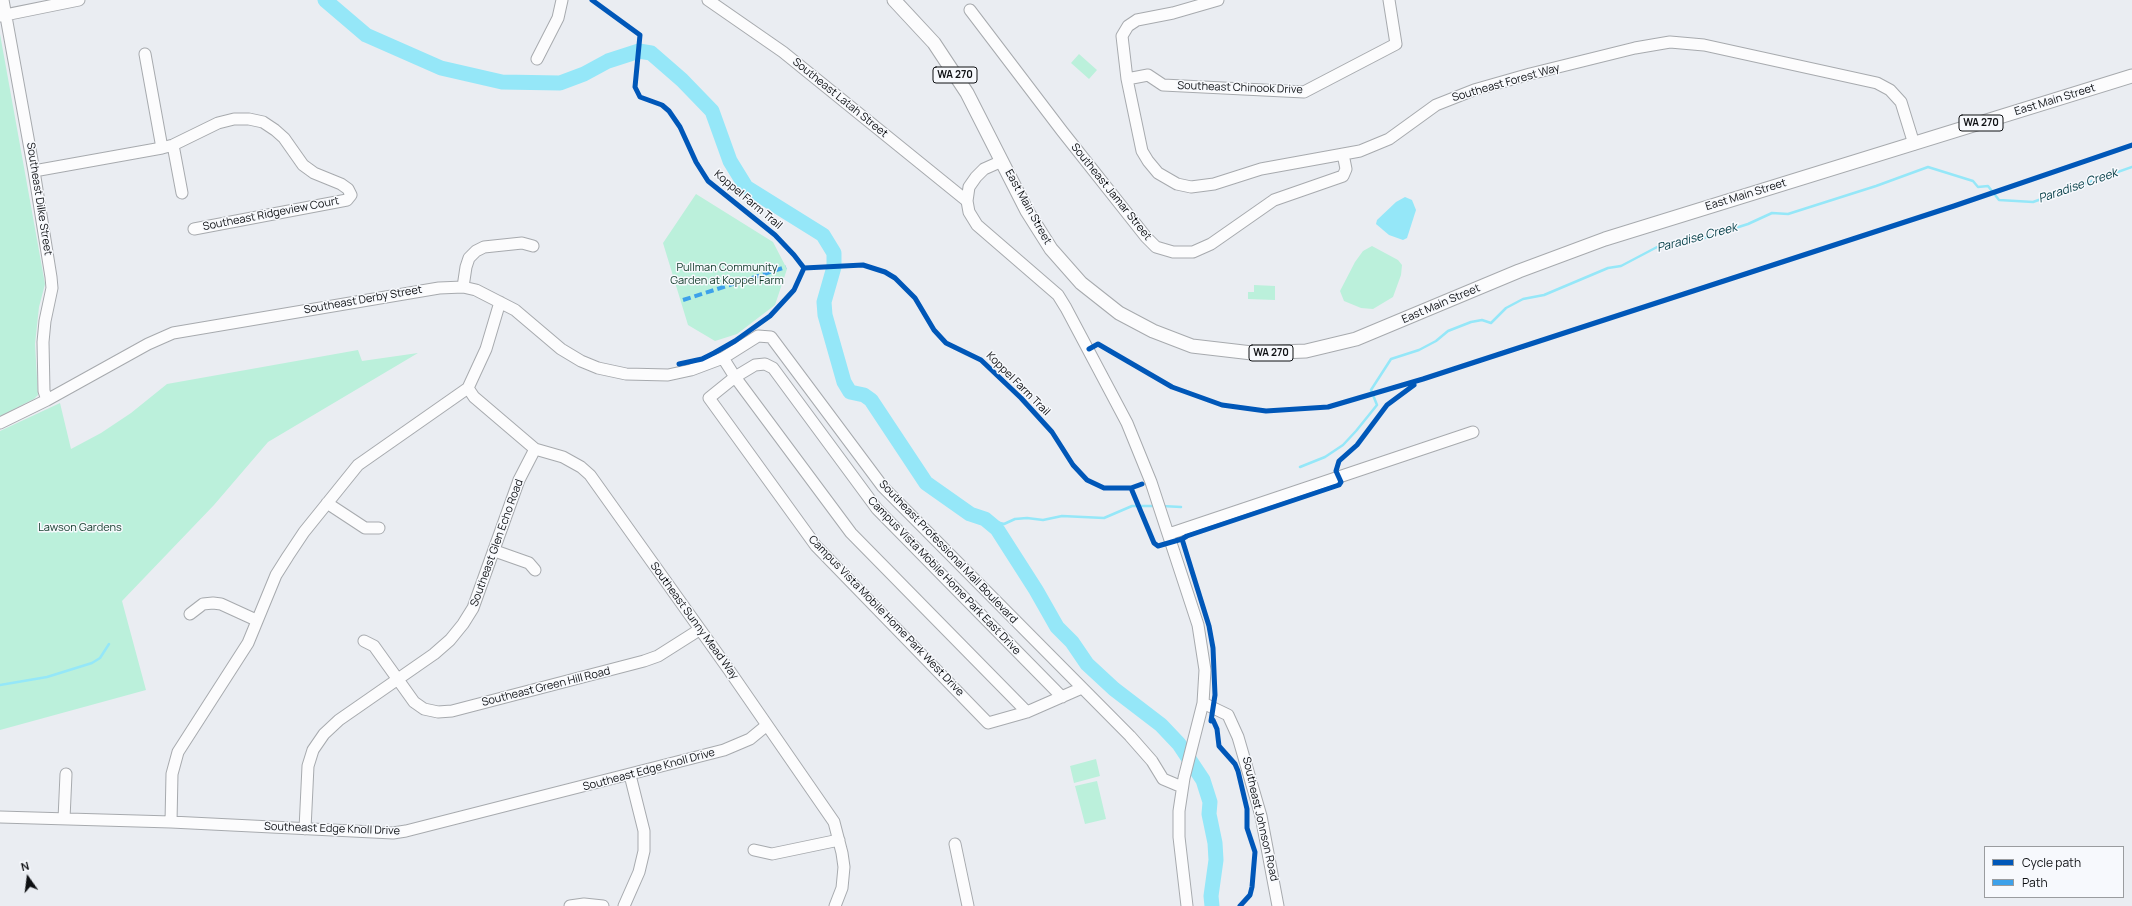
<!DOCTYPE html>
<style>
body{margin:0}
#map{position:relative;width:2132px;height:906px;overflow:hidden;background:#eaedf2;font-family:Manrope,sans-serif}
canvas{display:block}
.legend{position:absolute;left:1984px;top:846px;width:140px;height:52px;box-sizing:border-box;background:#f7f9fd;border:1px solid #9a9c9f;margin:0;padding:5px 7px;list-style:none;font-size:12px;color:#0e1013}
.legend li{display:flex;align-items:center;gap:8px;height:20px}
.legend b{width:20px;border:1px solid #9a9c9f}
.north{position:absolute;left:8px;top:858px;width:40px;height:40px;-webkit-text-stroke:3px #f7f9fd;paint-order:stroke;rotate:346deg;font-size:11px;font-weight:700;line-height:16px;text-align:center;color:#0e1013}
.north::after{content:'';display:block;margin:auto;width:14px;height:18px;background:#0e1013;clip-path:polygon(50% 0,100% 100%,50% 72%,0 100%)}
</style>
<div id="map">
<canvas width="2132" height="906"></canvas>
<ul class="legend">
<li><b style="height:5px;background:#0057b8"></b>Cycle path</li>
<li><b style="height:5px;background:#3da1ea"></b>Path</li>
</ul>
<div class="north">N</div>
</div>
<script>
const ctx = document.querySelector('canvas').getContext('2d');
ctx.lineJoin = 'round';
function fillPath(path, color) {
  ctx.fillStyle = color;
  ctx.fill(path, 'evenodd');
}
function poly(rows) {
  const path = new Path2D();
  for (const r of rows) {
    path.moveTo(r[0], r[1]);
    for (let i = 2; i < r.length; i += 2) path.lineTo(r[i], r[i + 1]);
  }
  return path;
}
function stroke(path, color, width, dash) {
  ctx.strokeStyle = color;
  ctx.lineWidth = width;
  ctx.lineCap = dash ? 'butt' : 'round';
  ctx.setLineDash(dash || []);
  ctx.stroke(path);
}
function drawText(font, color, halo, rows, align = 'center') {
  ctx.font = font + ' Manrope,sans-serif';
  ctx.lineWidth = 3;
  ctx.setLineDash([]);
  ctx.textBaseline = 'middle';
  ctx.strokeStyle = halo;
  ctx.fillStyle = color;
  for (const [text, x, y, turn = 0] of rows) {
    ctx.save();
    ctx.translate(x, y);
    ctx.rotate((+turn || 0) * Math.PI / 180);
    ctx.textAlign = isNaN(turn) ? turn : align;
    if (halo) ctx.strokeText(text, 0, 0);
    ctx.fillText(text, 0, 0);
    ctx.restore();
  }
}
fillPath(poly([
 [0,34,45,284,39,307,35,344,38,395,34,399,0,416],
 [1079,54,1097,70,1089,79,1071,63],
 [696,194,773,242,787,269,775,305,737,334,715,341,688,325,663,243],
 [1372,246,1398,260,1402,265,1401,275,1393,297,1373,309,1361,308,1344,301,1340,291,1355,262,1363,251],
 [1254,285,1275,286,1275,300,1248,299,1248,292,1254,292],
 [358,350,362,361,418,353,268,442,214,505,122,601,146,690,0,730,0,431,60,403,71,449,101,433,131,413,167,384],
 [1096,759,1100,776,1074,783,1070,766],
 [1097,781,1106,819,1085,824,1075,786]
]), '#bbf0db');
fillPath(poly([
 [1405,197,1412,200,1416,210,1407,238,1403,240,1389,235,1376,224,1377,220,1396,202]
]), '#95e7f8');
stroke(poly([
 [1300,467,1325,457,1343,445,1356,431,1377,405,1371,390,1391,359,1419,350,1436,341,1448,331,1471,322,1482,320,1491,323,1506,308,1523,299,1544,295,1608,268,1621,266,1659,246,1701,239,1748,224,1772,213,1788,214,1876,186,1928,167,1973,181,1978,187,1988,186,1999,200,2033,202,2132,167],
 [1162,506,1181,507],
 [985,519,1004,524,1015,519,1027,518,1043,520,1062,516,1104,518,1132,506,1155,506],
 [0,685,47,677,92,663,100,658,109,644]
]), '#95e7f8', 2.5);
stroke(poly([
 [325,0,366,35,441,68,502,82,560,83,584,74,608,61,639,51,651,53,682,80,712,111,730,161,746,187,823,235,834,253,834,267,824,302,825,315,844,382,850,392,864,395,871,400,926,483,970,514,985,519,997,529,1036,590,1057,627,1072,642,1087,664,1114,689,1161,725,1179,744,1203,780,1210,802,1209,814,1215,843,1216,860,1211,896,1212,906]
]), '#95e7f8', 15);
const minor = poly([
 [3,0,34,171,51,277,52,288,45,321,43,342,44,391,47,400],
 [708,0,783,52,967,201],
 [1218,0,1173,13,1137,20,1128,26,1122,36,1127,79,1142,151,1148,161,1158,173,1177,184,1191,187,1214,184,1261,169,1360,151,1389,139,1436,105,1474,90,1530,74,1635,48,1670,42,1704,45,1877,83,1890,90,1901,102,1914,144],
 [970,10,1062,131,1146,237,1156,247,1173,252,1193,252,1211,244,1274,200,1343,176,1346,169,1343,154],
 [0,16,79,0],
 [145,54,162,148],
 [537,59,558,18,562,0],
 [1127,79,1148,75,1163,85,1304,92,1396,44,1389,0],
 [173,145,182,193],
 [1002,161,984,169,976,177,969,187,967,201,969,212,977,225,1058,295,1066,308,1127,423,1151,482,1198,625,1205,670,1203,703,1184,778,1179,811,1179,837,1187,906],
 [34,171,162,148,173,145,218,123,234,119,249,119,263,122,275,130,284,138,303,165,314,173,341,184,348,189,351,195,347,200,194,229],
 [463,287,466,267,469,258,476,251,484,247,522,243,533,246],
 [723,358,735,377,851,533,1027,712],
 [468,388,474,397,535,449,563,457,581,467,590,475,729,670,834,822,842,853,844,867,842,888,835,906],
 [0,423,47,400,148,344,173,333,439,288,463,287,476,290,515,310,561,349,581,361,598,368,626,374,668,375,691,370,723,358,758,336,771,337,883,487,1130,736,1152,761,1163,779,1182,787],
 [327,503,365,528,379,528],
 [1169,534,1473,432],
 [495,551,529,563,535,570],
 [190,614,203,604,213,603,221,604,256,620],
 [364,641,374,646,414,702,424,709,438,712,452,711,644,661,658,656,699,630],
 [1062,697,877,509,773,368,765,364,755,365,735,377,709,398,816,546,988,723,1027,712,1075,691,1082,688],
 [1203,703,1228,715,1238,737,1261,816,1278,906],
 [0,817,171,822,393,833,406,831,724,750,750,739,767,725],
 [64,819,66,774],
 [171,822,172,774,178,752,248,643,276,575,288,556,304,532,358,465,468,388,486,349,500,302],
 [305,829,308,766,313,750,324,734,339,720,434,654,450,640,463,624,473,608,519,480,535,449],
 [955,844,968,906],
 [754,850,772,854,839,840],
 [570,906,584,904,603,906],
 [624,906,639,872,644,851,644,831,630,775]
]);
const major = poly([
 [894,0,934,43,967,93,1027,211,1051,249,1081,283,1119,313,1153,331,1192,346,1252,353,1306,351,1356,339,1519,271,1605,239,2132,76]
]);
stroke(minor, '#a7aaae', 13);
stroke(major, '#a7aaae', 15);
stroke(minor, '#fcfcfd', 11);
stroke(major, '#fcfcfd', 13);
stroke(poly([
 [683,300,786,267]
]), '#3da1ea', 4, [8, 4]);
stroke(poly([
 [592,0,640,35,635,87,640,97,662,105,669,111,680,127,696,162,708,181,775,235,794,255,804,268,863,265,885,272,895,278,915,298,934,330,946,343,981,360,1021,398,1052,432,1073,465,1087,480,1104,488,1131,488,1142,484],
 [1089,349,1098,344,1172,387,1222,405,1266,411,1328,407,1423,379,1954,206,2132,145],
 [679,364,702,359,714,353,735,341,770,316,794,290,804,268],
 [1131,488,1154,543,1158,546,1182,539,1187,536,1339,485,1341,482,1336,471,1339,461,1357,445,1387,405,1414,385],
 [1182,539,1209,626,1213,648,1215,695,1211,721,1213,720,1217,729,1219,746,1235,764,1238,771,1247,809,1247,828,1255,852,1252,887,1250,895,1240,906]
]), '#0057b8', 5);
for (const [x, y, w] of [
 [955,75,44],
 [1981,123,44],
 [1271,353,44]
]) {
  const box = new Path2D();
  box.roundRect(x - w / 2, y - 8, w, 16, 3);
  ctx.fillStyle = '#f7f9fd';
  ctx.fill(box);
  stroke(box, '#0e1013', 1);
}
drawText('bold 10px', '#0e1013', null, [
 ["WA 270",955,75],
 ["WA 270",1981,123],
 ["WA 270",1271,353]
]);
drawText('11px', '#0e1013', '#f7f9fd', [
 ["Southeast Forest Way",1506,83,-16],
 ["Southeast Chinook Drive",1240,88,2],
 ["Southeast Latah Street",840,98,39],
 ["East Main Street",2055,100,-17],
 ["Southeast Jamar Street",1111,192,51],
 ["East Main Street",1746,195,-17],
 ["Southeast Dilke Street",39,199,81],
 ["Koppel Farm Trail",748,200,40],
 ["East Main Street",1028,207,61],
 ["Southeast Ridgeview Court",271,214,-11],
 ["Southeast Derby Street",363,300,-10],
 ["East Main Street",1441,304,-23],
 ["Koppel Farm Trail",1018,384,45],
 ["Southeast Glen Echo Road",497,543,-70],
 ["Southeast Professional Mall Boulevard",948,552,46],
 ["Campus Vista Mobile Home Park East Drive",944,576,46],
 ["Campus Vista Mobile Home Park West Drive",886,616,46],
 ["Southeast Sunny Mead Way",694,621,54],
 ["Southeast Green Hill Road",546,687,-14],
 ["Southeast Edge Knoll Drive",649,770,-15],
 ["Southeast Johnson Road",1260,819,77],
 ["Southeast Edge Knoll Drive",332,829,2]
]);
drawText('11px', '#103a29', '#f7f9fd', [
 ["Pullman Community",727,268],
 ["Garden at Koppel Farm",727,281],
 ["Lawson Gardens",80,528]
]);
drawText('italic 12px', '#084049', '#f7f9fd', [
 ["Paradise Creek",2078,186,-19],
 ["Paradise Creek",1697,238,-15]
]);
</script>
